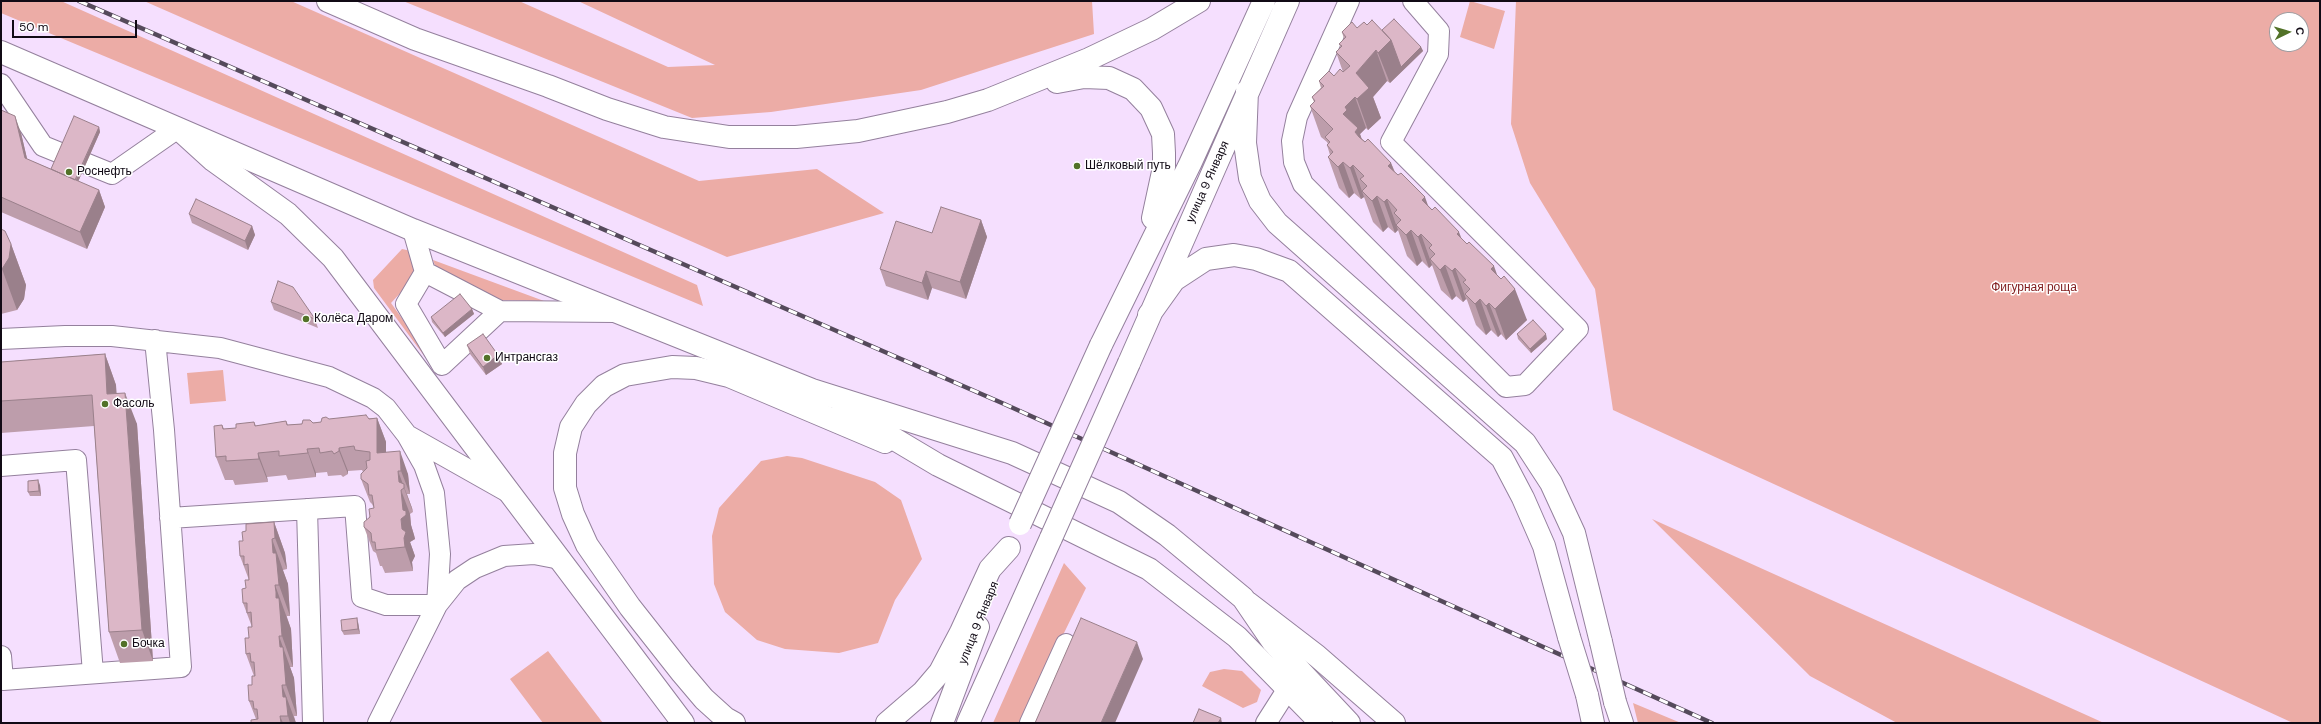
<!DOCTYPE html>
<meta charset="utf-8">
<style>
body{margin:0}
#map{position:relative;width:2321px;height:724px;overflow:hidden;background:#f5dffe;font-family:"DM Sans",sans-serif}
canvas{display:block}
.frame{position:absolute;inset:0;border:2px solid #110a15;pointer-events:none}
.north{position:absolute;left:2269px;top:12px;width:40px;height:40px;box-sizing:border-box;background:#fff;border:1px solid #a09da1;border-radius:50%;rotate:85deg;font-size:11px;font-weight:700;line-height:16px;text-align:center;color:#110a15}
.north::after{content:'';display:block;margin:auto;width:14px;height:18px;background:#527228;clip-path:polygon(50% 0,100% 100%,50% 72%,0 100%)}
.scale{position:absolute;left:12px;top:20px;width:125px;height:18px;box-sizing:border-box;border:2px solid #110a15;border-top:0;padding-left:5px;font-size:12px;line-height:14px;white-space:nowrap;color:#110a15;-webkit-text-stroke:3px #fff;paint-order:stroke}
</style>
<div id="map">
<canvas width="2321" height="724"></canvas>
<div class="frame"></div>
<div class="north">С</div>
<div class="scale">50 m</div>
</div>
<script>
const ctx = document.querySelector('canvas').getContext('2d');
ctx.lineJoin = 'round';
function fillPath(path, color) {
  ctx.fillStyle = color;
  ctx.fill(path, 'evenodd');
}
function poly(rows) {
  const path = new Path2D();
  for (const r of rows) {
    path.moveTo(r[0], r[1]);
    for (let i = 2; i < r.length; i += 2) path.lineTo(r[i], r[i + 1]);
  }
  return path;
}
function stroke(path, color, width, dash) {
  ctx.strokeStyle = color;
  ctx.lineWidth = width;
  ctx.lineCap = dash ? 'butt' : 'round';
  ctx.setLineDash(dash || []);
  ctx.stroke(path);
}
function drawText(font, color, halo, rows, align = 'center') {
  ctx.font = font + ' "DM Sans",sans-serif';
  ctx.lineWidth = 3;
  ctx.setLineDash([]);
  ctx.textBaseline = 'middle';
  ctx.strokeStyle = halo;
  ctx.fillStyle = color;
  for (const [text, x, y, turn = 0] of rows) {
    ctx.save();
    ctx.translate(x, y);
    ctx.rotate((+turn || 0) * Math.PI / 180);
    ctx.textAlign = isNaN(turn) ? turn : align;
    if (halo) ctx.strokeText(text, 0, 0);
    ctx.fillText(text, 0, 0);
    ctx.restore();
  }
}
fillPath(poly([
 [1,1,61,1,697,285,703,306,1,13],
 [144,1,291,1,699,181,817,169,884,213,727,257],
 [403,1,519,1,668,67,715,65,578,1,1092,1,1094,34,921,90,771,112,692,118],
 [1470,1,1505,11,1494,49,1460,37],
 [1516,1,2320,1,2320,723,2293,723,1613,410,1595,289,1530,183,1511,124],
 [2277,20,2301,20,2301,44,2277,44],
 [402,249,411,251,416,276,391,303,428,355,425,357,374,288,373,280],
 [433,260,544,301,494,300,438,274],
 [223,370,226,401,190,404,187,373],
 [787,456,802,458,875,482,901,500,922,559,895,600,878,643,839,653,785,649,757,640,725,612,714,584,712,536,719,508,761,461],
 [1652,519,2104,723,1897,723,1810,676],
 [1064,563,1086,588,1020,723,993,723],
 [548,651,603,723,543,723,510,679],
 [1224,669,1242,671,1261,690,1257,702,1243,708,1202,686,1210,672],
 [1633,703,1681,723,1638,723]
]), '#ecaca6');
const minor = poly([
 [1349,1,1297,117,1292,141,1294,162,1303,184,1506,387,1525,385,1578,329,1391,142,1438,54,1439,31,1413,1],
 [1,84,43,146,112,174,178,128],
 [413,230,425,272],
 [500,311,442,365,406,304,425,272,500,311,615,312],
 [1,339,65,336,112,336,220,348,329,377,373,398,386,408,407,435,424,465,434,493,440,554,437,605],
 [407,435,508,492],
 [1,466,76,460,93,673],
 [307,509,313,723],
 [170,518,355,506,362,597,386,605,437,605],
 [1,656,3,680,181,667,164,430,155,340],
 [378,723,437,605,457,580,475,568,504,556,534,554,560,559],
 [1030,723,1066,644],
 [1266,723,1287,690]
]);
const major = poly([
 [328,1,415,39,548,86,607,109,664,127,729,137,796,137,858,131,947,112,988,100,1089,59,1152,29,1199,1],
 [1057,82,1084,77,1109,78,1133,89,1151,108,1163,134,1164,153,1164,167,1153,218],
 [1247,91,1245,143,1250,178,1260,201,1277,223,1525,443,1551,483,1574,533,1601,642],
 [180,130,213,160,288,214,333,258,683,723],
 [1149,315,1174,280,1206,259,1234,255,1256,259,1289,271,1502,458,1523,498,1544,546,1569,637],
 [1101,345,1190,164,1264,1],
 [1129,363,1288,1],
 [1248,603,1317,656,1394,723],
 [1587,695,1593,723],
 [1615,702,1622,723],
 [734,723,725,718,704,699,682,673,630,607,587,545,573,514,565,488,565,453,571,427,586,404,604,386,625,375,672,367,696,368,729,376,885,442],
 [887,723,923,692,940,672,961,632,990,569,1009,548],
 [942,723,978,627],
 [968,723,1051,538]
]);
const highway = poly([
 [1,52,413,230,812,390,1012,453,1119,502,1167,535,1243,598,1273,642,1349,723],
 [844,409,938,465,1149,569,1237,637,1321,723]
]);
stroke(minor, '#94809d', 22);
stroke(major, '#94809d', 24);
stroke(highway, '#94809d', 24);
stroke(minor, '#fff', 20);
stroke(major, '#fff', 22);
stroke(highway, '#fff', 22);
const rail = poly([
 [79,1,1002,403,1712,723]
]);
stroke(rail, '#554a5b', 4.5);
stroke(rail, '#fff', 3, [9]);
const majorBridge = poly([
 [1020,524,1101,345],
 [1051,538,1129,363],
 [1569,637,1587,695],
 [1601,642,1615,702]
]);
stroke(majorBridge, '#94809d', 24, []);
stroke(majorBridge, '#fff', 22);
fillPath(poly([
 [1367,25,1421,47,1423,51,1390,83,1387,81,1373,97,1381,118,1368,130,1366,128,1360,134,1361,138,1391,163,1395,172,1496,274,1527,320,1506,340,1501,334,1498,337,1491,330,1486,335,1476,325,1467,300,1466,299,1463,302,1456,296,1452,300,1441,290,1432,265,1429,268,1422,261,1417,266,1407,256,1398,230,1395,233,1388,227,1383,232,1373,222,1364,197,1361,199,1354,193,1349,198,1339,188,1328,157,1330,155,1327,145,1328,144,1327,142,1321,137,1310,106,1314,102,1312,97,1321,88,1319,81,1343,72,1336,52,1341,48,1339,44,1344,39,1342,32],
 [1,110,21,133,27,159,51,169,99,127,100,132,78,182,99,190,105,207,87,249,1,212],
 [189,214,252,226,255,235,248,250,192,223],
 [981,220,987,237,966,299,932,288,928,300,886,286,880,269,932,233],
 [1,229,11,244,26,285,24,299,17,310,1,314],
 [271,302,315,319,318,328,274,310],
 [472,309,474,314,445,337,432,322,431,317],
 [1517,334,1547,339,1531,353,1518,339],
 [467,345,498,355,502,364,486,375,470,354],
 [105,354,116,385,116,393,137,424,153,661,120,663,109,632,94,426,1,433,1,362],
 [377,418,386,442,386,452,408,474,410,494,407,494,412,508,413,512,410,514,411,525,414,535,415,539,410,542,415,556,412,562,413,571,385,573,382,566,380,566,376,553,373,551,364,527,374,508,372,504,370,502,361,479,363,472,362,470,348,471,348,474,343,477,341,475,328,476,327,472,316,473,316,477,288,480,286,475,267,477,268,482,235,485,233,480,225,480,216,457,222,425,224,429,236,428,254,422,256,426,286,421,288,425,321,422,329,419],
 [40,485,41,496,30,496,28,492],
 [274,522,285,553,287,569,283,570,283,571,288,584,290,616,287,616,287,617,291,629,293,667,290,667,294,678,297,716,294,716,296,723,251,723,256,719,249,701,254,676,246,654,252,627,243,603,246,588,249,580,240,556,243,541,246,531],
 [358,622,360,634,344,635,342,631]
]), '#bd9dab');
fillPath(poly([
 [1391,40,1421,47,1423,51,1390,83,1378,53],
 [1376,50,1387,81,1373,97,1381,118,1368,130,1357,99,1356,73],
 [1355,97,1366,128,1360,134,1369,159,1343,114,1345,107],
 [15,116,21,133,31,175,25,158],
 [99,127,100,132,73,193,72,189],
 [1343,162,1354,193,1349,198,1338,167],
 [1391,163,1403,194,1388,166],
 [1353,165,1364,197,1361,199,1350,168],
 [99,190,105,207,87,249,80,232],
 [1377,196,1388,227,1383,232,1372,201],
 [1425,197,1436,228,1422,200],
 [1387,199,1398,230,1395,233,1384,202],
 [981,220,987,237,966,299,960,282],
 [252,226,255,235,248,250,245,241],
 [1411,230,1422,261,1417,266,1406,235],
 [1459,232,1471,263,1457,234],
 [1421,234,1432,265,1429,268,1418,237],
 [11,244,26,285,24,299,17,310,2,269],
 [1445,265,1456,296,1452,300,1440,270],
 [1494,266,1505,297,1491,269],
 [1455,268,1466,299,1463,302,1452,271],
 [926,271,932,288,928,300,922,283],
 [1515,289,1527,320,1506,340,1495,309],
 [1480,299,1491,330,1486,335,1475,304],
 [1489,303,1501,334,1498,337,1486,306],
 [472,309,474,314,445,337,443,333],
 [1546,334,1547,339,1531,353,1530,349],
 [105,354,116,385,119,425,107,394],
 [498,355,502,364,486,375,483,367],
 [125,393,137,424,153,661,142,630],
 [377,418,386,442,386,476,377,453],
 [339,448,348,471,348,474,339,451],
 [307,449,316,473,316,477,308,453],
 [400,451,408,474,410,494,401,471],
 [258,453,267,477,268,482,259,459],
 [398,471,412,508,413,512,404,488,399,482],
 [38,480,40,485,41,496,39,491],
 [401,490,410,514,411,525,414,535,415,539,410,542,415,556,412,562,413,571,405,547,402,529,401,519,403,510],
 [274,522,285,553,287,569,275,538],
 [272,539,288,584,290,616,279,585,273,553],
 [275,585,291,629,293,667,282,636,276,598],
 [357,618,358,622,360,634,358,629],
 [279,636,294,678,297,716,286,685,280,647],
 [1137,642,1143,659,1115,723,1101,723],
 [282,685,296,723,290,723,288,716,283,697],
 [280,716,283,723,281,723],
 [1221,718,1222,723,1218,723]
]), '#9a808b');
const building = poly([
 [1394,19,1421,47,1401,67,1391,40,1382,30,1394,19],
 [1372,20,1391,40,1378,53,1376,50,1356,73,1369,88,1357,99,1355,97,1345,107,1347,110,1343,114,1358,128,1355,132,1359,137,1365,142,1368,139,1391,163,1388,166,1398,175,1401,173,1425,197,1422,200,1432,210,1435,207,1459,232,1457,234,1467,244,1469,242,1494,266,1491,269,1501,279,1504,276,1515,289,1495,309,1489,303,1486,306,1480,299,1475,304,1465,294,1470,289,1463,282,1466,280,1455,268,1452,271,1445,265,1440,270,1430,259,1435,254,1429,248,1432,245,1421,234,1418,237,1411,230,1406,235,1396,225,1401,220,1394,213,1397,210,1387,199,1384,202,1377,196,1372,201,1362,191,1367,186,1360,179,1364,176,1353,165,1350,168,1343,162,1338,167,1328,157,1333,152,1327,145,1330,142,1325,137,1333,129,1310,106,1315,101,1312,97,1324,86,1319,81,1329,71,1334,76,1340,69,1343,72,1350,66,1336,52,1342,46,1339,44,1346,37,1342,32,1352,22,1357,28,1364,22,1367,25,1372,20],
 [1,110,15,116,25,158,99,190,80,232,1,197,1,110],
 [74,116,99,127,75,180,51,169,74,116],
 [196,199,252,226,245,241,189,214,196,199],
 [941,207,981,220,960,282,926,271,922,283,880,269,896,221,932,233,941,207],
 [1,229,5,231,11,244,9,258,2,269,1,269,1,229],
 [278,281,293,287,315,319,271,302,278,281],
 [460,294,472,309,443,333,431,317,460,294],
 [1533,320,1546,334,1530,349,1517,334,1533,320],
 [483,334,498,355,483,367,467,345,483,334],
 [105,354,107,394,125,393,142,630,109,632,92,395,1,401,1,362,105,354],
 [366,415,369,419,377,418,377,453,400,451,401,471,398,471,399,482,404,484,404,488,401,490,403,510,406,511,406,515,401,519,402,529,406,532,404,538,405,547,376,550,375,542,372,542,371,533,364,527,364,522,370,517,369,509,374,508,372,495,369,495,368,484,361,479,361,474,367,468,366,461,370,460,370,452,355,450,354,446,339,448,339,451,334,454,332,451,320,453,319,448,307,449,308,453,279,456,279,451,258,453,259,459,226,461,226,456,216,457,214,426,222,425,223,429,236,428,236,424,254,422,255,426,286,421,287,425,302,424,303,420,310,420,313,423,321,422,322,418,326,417,329,419,366,415],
 [38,480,39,491,28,492,28,481,38,480],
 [274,522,275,538,272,539,273,553,276,553,279,585,275,585,276,592,276,598,279,598,282,636,279,636,280,647,283,647,286,685,282,685,283,697,286,697,288,716,280,716,281,723,251,723,251,720,258,719,257,709,254,709,253,701,249,701,248,685,252,685,252,676,255,676,254,662,251,662,250,653,246,654,245,638,249,638,248,627,252,627,251,612,247,613,247,603,243,603,242,589,246,588,245,580,249,580,248,564,244,565,244,556,240,556,239,541,243,541,242,532,246,531,246,524,274,522],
 [357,618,358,629,342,631,341,620,357,618],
 [1081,618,1137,642,1101,723,1035,723,1081,618],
 [1199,709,1221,718,1218,723,1193,723,1199,709]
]);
fillPath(building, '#dcb7c7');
stroke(building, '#9a808b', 1);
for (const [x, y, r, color] of [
 [1077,166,4,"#527228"],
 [69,172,4,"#527228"],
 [306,319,4,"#527228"],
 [487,358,4,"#527228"],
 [105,404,4,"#527228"],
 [124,644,4,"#527228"]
]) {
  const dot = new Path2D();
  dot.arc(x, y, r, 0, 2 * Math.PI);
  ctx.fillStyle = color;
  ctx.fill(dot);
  stroke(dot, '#fff', 1.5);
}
drawText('12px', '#110a15', '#fff', [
 ["Шёлковый путь",1085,166],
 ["Роснефть",77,172],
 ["Колёса Даром",314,319],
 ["Интрансгаз",495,358],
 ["Фасоль",113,404],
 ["Бочка",132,644]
], 'left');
drawText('12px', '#110a15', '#fff', [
 ["улица 9 Января",1208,182,-66],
 ["улица 9 Января",979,623,-68]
]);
drawText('12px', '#832021', '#fff', [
 ["Фигурная роща",2034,288]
]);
</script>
